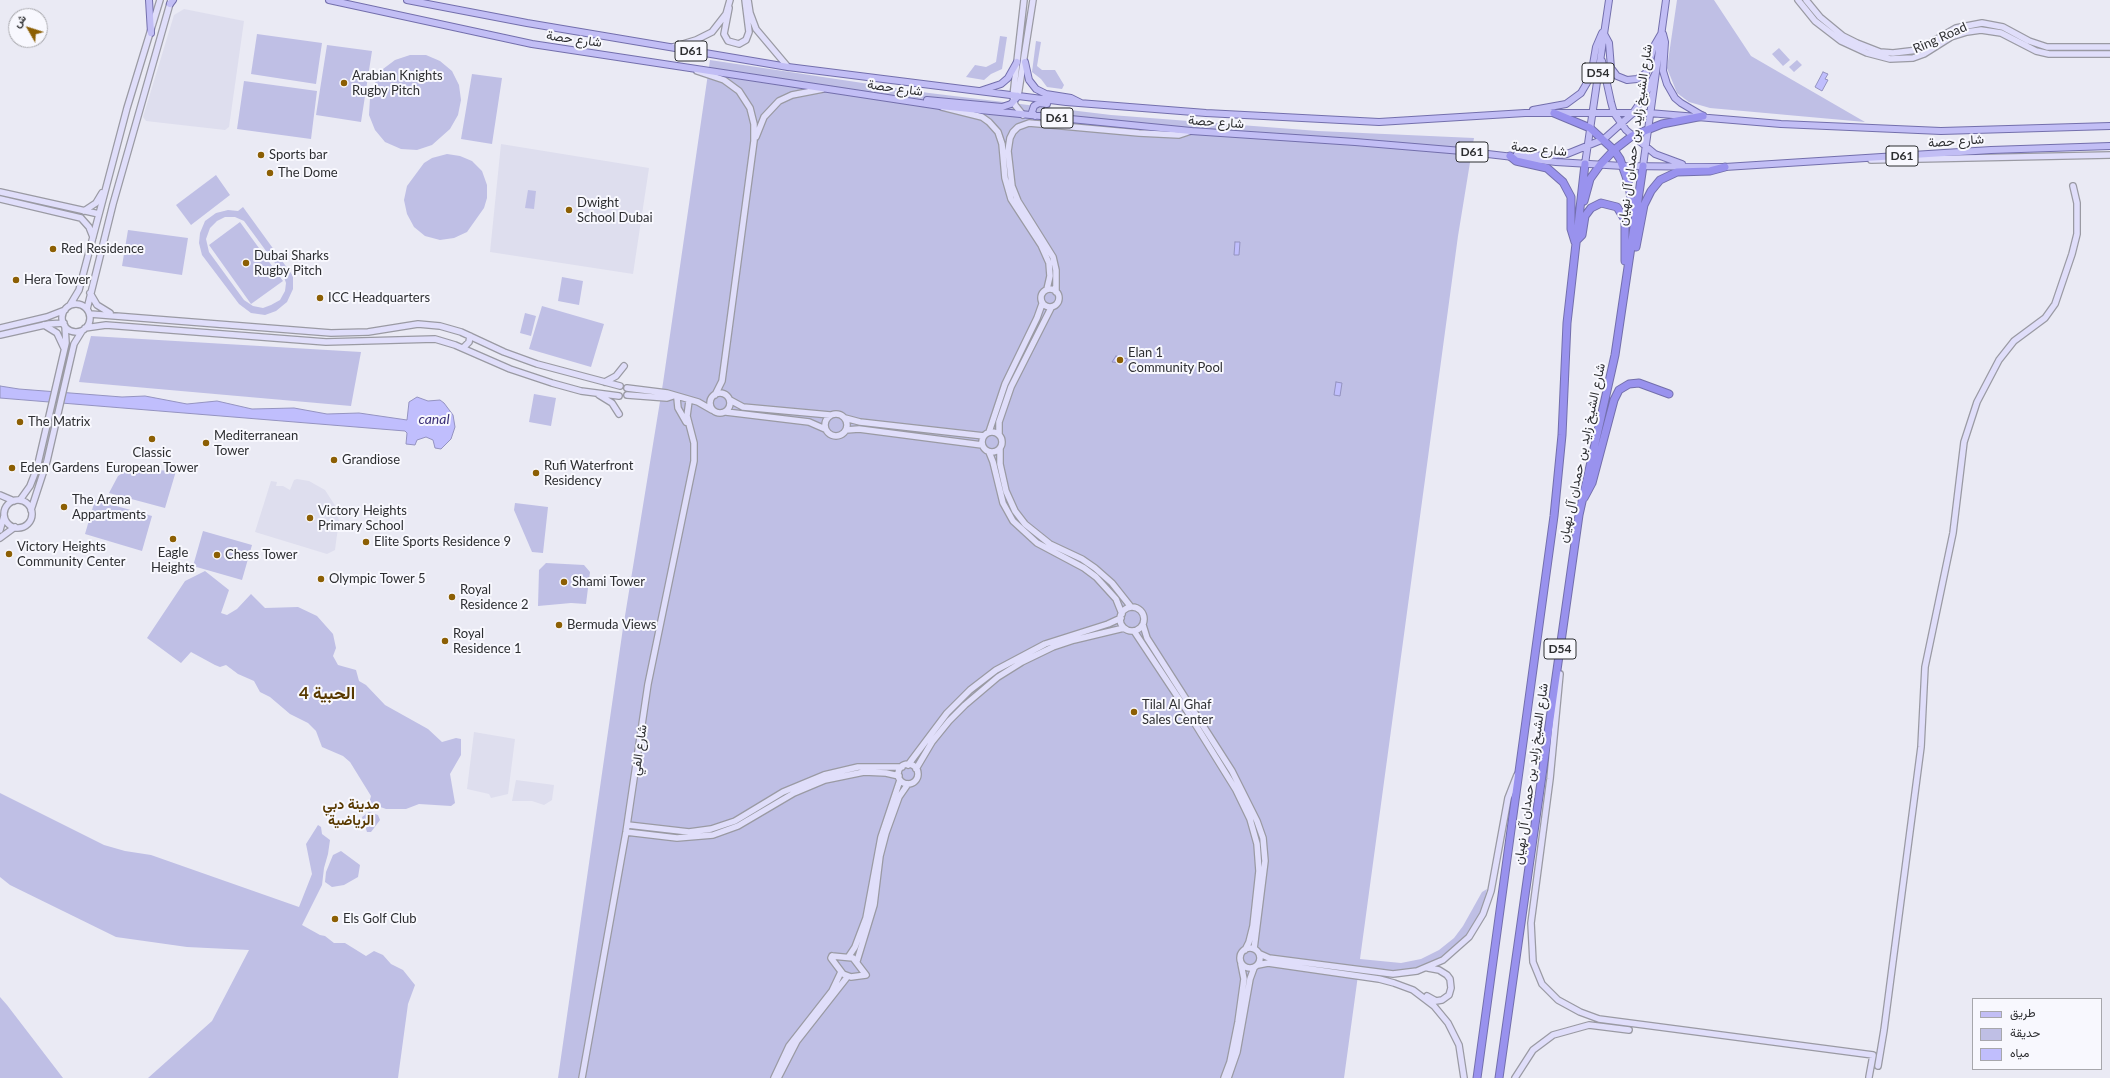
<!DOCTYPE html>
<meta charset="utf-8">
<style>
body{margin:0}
#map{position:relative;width:2110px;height:1078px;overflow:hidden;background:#eaeaf4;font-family:Lato,Vazirmatn,sans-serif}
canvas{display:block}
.legend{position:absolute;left:1972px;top:998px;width:130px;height:72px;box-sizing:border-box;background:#f8f8fe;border:1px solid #a7a7ac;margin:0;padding:5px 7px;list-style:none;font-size:12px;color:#2d2e31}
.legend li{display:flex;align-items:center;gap:8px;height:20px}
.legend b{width:20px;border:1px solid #a7a7ac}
.north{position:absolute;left:8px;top:8px;width:40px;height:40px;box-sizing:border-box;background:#f8f8fe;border:1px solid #a7a7ac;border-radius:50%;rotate:309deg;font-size:11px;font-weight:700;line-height:16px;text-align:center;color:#2d2e31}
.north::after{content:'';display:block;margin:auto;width:14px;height:18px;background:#8c5f04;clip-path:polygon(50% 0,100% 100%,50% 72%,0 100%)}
</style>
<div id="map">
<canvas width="2110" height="1078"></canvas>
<ul class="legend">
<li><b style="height:5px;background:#c2bef5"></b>طريق</li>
<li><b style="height:11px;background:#bfbfe5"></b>حديقة</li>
<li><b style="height:11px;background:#c0befd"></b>مياه</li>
</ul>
<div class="north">ش</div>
</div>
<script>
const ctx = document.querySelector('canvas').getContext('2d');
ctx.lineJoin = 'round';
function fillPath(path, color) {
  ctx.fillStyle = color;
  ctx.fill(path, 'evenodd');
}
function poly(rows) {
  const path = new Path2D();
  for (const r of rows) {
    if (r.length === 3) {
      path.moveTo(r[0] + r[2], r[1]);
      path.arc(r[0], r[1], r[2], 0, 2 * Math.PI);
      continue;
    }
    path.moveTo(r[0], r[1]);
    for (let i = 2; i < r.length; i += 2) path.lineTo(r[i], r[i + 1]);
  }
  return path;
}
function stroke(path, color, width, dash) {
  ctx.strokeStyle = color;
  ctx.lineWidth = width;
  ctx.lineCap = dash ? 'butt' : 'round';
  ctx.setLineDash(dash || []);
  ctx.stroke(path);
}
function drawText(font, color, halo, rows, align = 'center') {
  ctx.font = font + ' Lato,Vazirmatn,sans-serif';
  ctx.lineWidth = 4;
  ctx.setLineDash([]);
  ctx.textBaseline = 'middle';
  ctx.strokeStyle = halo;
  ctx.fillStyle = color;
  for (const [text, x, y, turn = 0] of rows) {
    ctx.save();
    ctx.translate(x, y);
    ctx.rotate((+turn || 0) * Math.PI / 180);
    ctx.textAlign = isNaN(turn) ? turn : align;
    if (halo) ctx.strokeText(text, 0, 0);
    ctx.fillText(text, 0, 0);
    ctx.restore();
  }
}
fillPath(poly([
 [184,9,244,21,229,127,225,130,146,121,143,117,174,15],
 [501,144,649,168,633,274,490,252],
 [297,479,309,481,325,490,336,507,339,521,336,542,335,550,327,554,255,532,271,481,277,482,276,486,283,486,290,490,294,480],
 [474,732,515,739,508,794,491,798,489,794,467,789],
 [516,780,554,785,552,800,544,805,532,801,512,801]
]), '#dedeee');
fillPath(poly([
 [1677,0,1714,0,1751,56,1865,122,1710,108,1689,102,1677,93,1667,68],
 [257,34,322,43,316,84,251,74],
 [1000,36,1007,37,1002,69,991,74,984,80,966,77,975,65,986,67,996,62],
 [1036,41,1041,42,1037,66,1042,70,1055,70,1064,85,1062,89,1047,87,1041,79,1032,72],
 [327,45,372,51,361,122,316,115],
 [1779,48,1790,60,1783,66,1772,54],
 [410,55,426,55,440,61,452,71,459,85,461,100,458,115,450,129,432,145,417,150,401,149,385,142,375,130,369,115,370,98,375,83,383,69,395,60],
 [710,60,929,93,1111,115,1318,131,1474,138,1458,236,1360,959,1401,963,1421,959,1439,950,1454,938,1463,926,1482,892,1487,889,1484,904,1470,932,1461,943,1439,960,1424,966,1406,970,1391,971,1359,968,1344,1078,558,1078,623,628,663,383],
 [1797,60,1802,65,1794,72,1789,67],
 [472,74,502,78,492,144,461,139],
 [244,81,317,91,311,139,237,129],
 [447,154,460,156,472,161,482,171,487,185,487,198,484,208,467,232,454,238,440,240,425,236,414,227,407,214,404,200,407,186,424,163,432,158],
 [216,175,230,195,191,225,176,205],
 [528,190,536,191,534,209,525,208],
 [243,207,293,276,293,289,287,302,276,311,265,315,251,313,239,304,202,255,199,243,200,233,205,221,216,213,228,210,238,211],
 [225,217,235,217,244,221,283,274,286,283,285,291,280,300,271,305,263,308,253,306,244,300,209,252,206,239,210,228,217,221],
 [240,222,283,281,251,304,209,245],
 [128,230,188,238,182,275,122,266],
 [562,277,583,281,579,305,558,301],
 [542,306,604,324,591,367,529,349],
 [525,313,536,316,531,336,520,333],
 [91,336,361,352,351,406,79,382],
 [534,394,556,398,551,426,529,422],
 [129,469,176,471,165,508,109,493,118,476],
 [95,500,152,516,142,551,85,534],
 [515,503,548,507,543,553,532,552,514,510],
 [203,531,252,545,242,580,193,566],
 [546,563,584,565,590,572,586,604,571,603,538,606,539,570],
 [205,571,229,590,221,613,227,615,237,609,251,594,265,608,298,607,317,616,333,634,336,648,333,656,338,665,356,670,359,681,366,685,385,705,428,729,442,742,456,738,461,739,461,755,450,774,455,803,451,806,419,804,406,809,386,809,369,803,371,796,350,762,343,756,322,747,316,731,308,723,290,714,270,697,260,692,254,681,238,674,226,665,220,667,215,665,191,652,181,663,147,638,185,581],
 [0,793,104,845,125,851,151,855,299,907,312,874,306,844,318,825,321,827,322,834,330,840,328,854,324,868,322,885,302,925,320,935,325,936,334,943,345,943,366,956,374,951,383,955,391,964,403,970,415,985,408,1004,398,1078,148,1078,212,1021,249,950,187,947,116,937,10,885,0,877],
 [369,812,378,815,380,820,371,832,367,832,362,817],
 [341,851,360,865,358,877,344,885,332,887,325,882,326,872,333,855],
 [0,997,7,1005,63,1078,0,1078]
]), '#bfbfe5');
const water = poly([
 [1823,72,1828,74,1825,79,1828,80,1822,91,1815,87,1823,72],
 [1235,242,1240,242,1239,255,1234,255,1235,242],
 [1116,356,1122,359,1128,358,1125,363,1112,362,1116,356],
 [1336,382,1342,383,1340,396,1334,395,1336,382],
 [0,386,19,389,122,397,145,396,187,404,217,401,252,409,294,408,327,414,359,413,407,420,409,402,417,397,428,401,440,400,444,403,453,415,455,427,451,439,441,449,435,448,433,440,426,437,417,440,415,445,406,444,407,433,405,431,0,398,0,386]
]);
fillPath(water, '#c0befd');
stroke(water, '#9493c0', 1);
const secondary = poly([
 [748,0,750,13,756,29,788,67],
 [1798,0,1815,21,1841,41,1867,53,1890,59,1913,58,1924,54,1951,37,1967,32,1981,30,2001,33,2036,51,2049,54,2110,54],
 [1806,0,1820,17,1843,36,1857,43,1880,52,1893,53,1918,50,1956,28,1982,23,2003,27,2029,41,2047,47,2110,47],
 [729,8,724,34,728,41,739,44,746,40,749,32,745,0],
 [673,47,696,40,712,32,726,14,730,0],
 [697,71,724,80,739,91,750,108,754,124,754,141,722,381,715,395],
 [1018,96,1033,0],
 [942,107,982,117,989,122,998,132,1002,144,1005,178,1011,199,1041,245,1049,263,1050,276,1047,289],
 [1023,115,1015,105,1013,96,1024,0],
 [756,137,764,117,779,101,792,95,823,89],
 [1871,160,2110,155],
 [0,192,99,214],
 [0,199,81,218,89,227,93,237],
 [84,211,96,203,102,193],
 [1050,298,9],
 [1056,292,1056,270,1053,257,1018,201,1012,186,1008,151,1010,138,1013,132,1018,127,1029,123,1139,133,1179,135,1191,131],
 [90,293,97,305,110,313],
 [76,318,14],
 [70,305,79,290,127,108,160,0],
 [87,309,113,204,171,0],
 [90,314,331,333,368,332,418,324,440,326,461,332,504,352,537,364,620,386],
 [44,325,57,333,64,348],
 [0,328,47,317,65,310],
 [85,328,106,325,326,342,435,339,455,345,510,369,552,383,581,391,619,396],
 [0,335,49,324,64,323],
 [463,348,469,342,470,336],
 [605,382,616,376,624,366],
 [627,388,667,393,698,402,712,410],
 [720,403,10],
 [599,395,612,403,619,414],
 [627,395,667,398,673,396],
 [677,398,678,408,686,422],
 [730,400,743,407,830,415],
 [726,412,809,422,825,429],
 [836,425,11],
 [845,418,860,422,984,436],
 [846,430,859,429,982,445],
 [992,442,10],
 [989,432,1005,384,1037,318,1042,304],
 [999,435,999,422,1011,387,1051,308],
 [1000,448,1000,464,1006,491,1015,511,1025,524,1050,544,1082,559,1095,568,1112,583,1131,607],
 [989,452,993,462,1003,503,1013,521,1037,543,1084,568,1096,577,1116,599,1122,614],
 [0,495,14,501],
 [20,500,30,486,37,468,66,343,65,326],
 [18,514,14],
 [31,510,47,461,74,344,82,331],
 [0,530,4,516],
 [0,538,15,527],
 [1132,619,12],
 [1143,625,1147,638,1232,771,1257,821,1263,838,1265,861,1254,949],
 [1134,631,1187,711,1236,790,1250,819,1257,844,1259,871,1253,926,1249,942,1245,950],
 [1560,674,1550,779,1531,923,1533,962,1542,984,1558,1000,1580,1012,1599,1019,1873,1055,1869,1077],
 [908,774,10],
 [908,765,947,713,970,690,996,670,1045,644,1108,624,1121,618],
 [916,769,932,742,949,721,965,705,998,677,1022,662,1053,647,1074,640,1124,628],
 [628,825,689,832,711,829,735,821,783,792,824,775,858,767,902,767],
 [626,832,677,838,713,835,738,826,794,793,825,780,864,772,886,773,899,776],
 [1250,958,10],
 [1260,954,1269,958,1393,974,1417,971,1443,960,1469,937,1483,914,1491,891,1508,798,1517,775],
 [832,956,853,958,866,975,851,977,843,974,831,958,832,956],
 [849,956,855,947,866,918,881,837,900,780],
 [857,961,874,905,880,856,886,833,899,797,908,784],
 [1258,965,1268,963,1379,979,1394,983,1413,990,1434,1006,1448,1023,1459,1045,1464,1078],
 [1427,996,1436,1001,1442,1000,1449,995,1451,988,1450,979,1447,975,1439,970,1428,968],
 [1878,1066,1884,1030,1921,747,1925,667,1953,533,1964,442,1977,402,1999,360,2014,341,2045,318,2055,304,2072,254,2077,234,2077,203,2073,186],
 [582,1078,626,832,648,684,694,461,694,443,687,416,689,401],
 [774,1078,789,1046,832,991,841,972],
 [778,1078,797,1041,848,976],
 [1224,1078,1230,1062,1238,1022,1244,979,1241,964],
 [1228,1078,1237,1052,1250,979,1254,968],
 [1515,1078,1533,1050,1553,1035,1589,1025,1629,1030]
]);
const primary = poly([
 [149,0,151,33],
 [329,0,532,44,940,106,1191,131,1355,142,1462,151,1556,162,1623,166,1725,167,1991,150,2110,146],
 [407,0,527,23,788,67,1066,102,1206,113,1379,122,1525,113,1649,113,1781,124,1941,131,2110,126],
 [170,4,173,0],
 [1603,32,1609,43,1611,68,1617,76,1627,80,1637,79,1646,73,1654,46,1661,34],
 [1663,34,1665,42,1663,71,1667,84,1675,98,1681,103,1703,116],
 [1602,61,1611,102,1614,113,1626,130,1655,154,1682,164],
 [1025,62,1029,80,1036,89,1046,94,1071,98,1081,103],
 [980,91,1001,84,1008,78,1017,62],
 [927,100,1002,107,1011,104,1018,96],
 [1533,110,1566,104,1581,93,1591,76,1596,47,1602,33],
 [1035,116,1032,112,1034,106,1039,103,1047,104],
 [1517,154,1546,156,1567,154,1604,139,1633,113,1644,97,1655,74],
 [1585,164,1609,0],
 [1643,166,1666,0]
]);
const highway = poly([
 [1554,113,1590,128,1614,150,1620,159,1628,182,1634,213],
 [1510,156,1516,161,1547,168,1563,182,1571,197,1571,229,1575,242,1582,235,1585,216,1591,208,1601,203,1617,207,1625,220,1625,261],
 [1584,201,1590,179,1600,165,1614,150,1632,136,1662,124,1703,116],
 [1636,247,1644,205,1651,191,1660,180,1677,172,1710,171,1725,167],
 [1584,498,1592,483,1614,400,1619,390,1629,384,1639,383,1669,394],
 [1477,1078,1554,516,1562,435,1567,323,1585,164],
 [1499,1078,1579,515,1615,355,1643,166]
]);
stroke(secondary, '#9a9aa3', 8);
stroke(primary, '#736fac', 8);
stroke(highway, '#736fac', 9);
stroke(secondary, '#e0defa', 5.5);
stroke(primary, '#c2bef5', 6);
stroke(highway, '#9992ee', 7);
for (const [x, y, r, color] of [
 [344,83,4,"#8c5f04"],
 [261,155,4,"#8c5f04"],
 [270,173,4,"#8c5f04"],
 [569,210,4,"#8c5f04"],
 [53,249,4,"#8c5f04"],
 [246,263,4,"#8c5f04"],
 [16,280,4,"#8c5f04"],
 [320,298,4,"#8c5f04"],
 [1120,360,4,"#8c5f04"],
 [20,422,4,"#8c5f04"],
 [152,439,4,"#8c5f04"],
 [206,443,4,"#8c5f04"],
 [334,460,4,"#8c5f04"],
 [12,468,4,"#8c5f04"],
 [536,473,4,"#8c5f04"],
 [64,507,4,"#8c5f04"],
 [310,518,4,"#8c5f04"],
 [173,539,4,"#8c5f04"],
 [366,542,4,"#8c5f04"],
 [9,554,4,"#8c5f04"],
 [217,555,4,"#8c5f04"],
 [321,579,4,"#8c5f04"],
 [564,582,4,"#8c5f04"],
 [452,597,4,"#8c5f04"],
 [559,625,4,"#8c5f04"],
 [445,641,4,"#8c5f04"],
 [1134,712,4,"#8c5f04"],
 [335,919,4,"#8c5f04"]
]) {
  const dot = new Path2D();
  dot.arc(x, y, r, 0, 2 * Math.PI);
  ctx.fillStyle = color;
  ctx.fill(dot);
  stroke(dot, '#f8f8fe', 1.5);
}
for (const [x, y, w] of [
 [691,51,32],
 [1598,73,32],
 [1057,118,32],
 [1472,152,32],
 [1902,156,32],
 [1560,649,32]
]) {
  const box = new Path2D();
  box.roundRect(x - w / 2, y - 10, w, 20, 3);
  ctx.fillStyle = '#f8f8fe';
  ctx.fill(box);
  stroke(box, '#2d2e31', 1);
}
drawText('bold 12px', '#2d2e31', null, [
 ["D61",691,51],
 ["D54",1598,73],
 ["D61",1057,118],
 ["D61",1472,152],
 ["D61",1902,156],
 ["D54",1560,649]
]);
drawText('13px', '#2d2e31', '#f8f8fe', [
 ["Ring Road",1940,38,-24],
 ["شارع حصة",574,39,8],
 ["شارع حصة",895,88,8],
 ["شارع حصة",1216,122,4],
 ["شارع الشيخ زايد بن حمدان آل نهيان",1635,135,-82],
 ["شارع حصة",1956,141,-4],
 ["شارع حصة",1539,149,6],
 ["شارع الشيخ زايد بن حمدان آل نهيان",1582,453,-78],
 ["شارع الفي",639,750,-82],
 ["شارع الشيخ زايد بن حمدان آل نهيان",1531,774,-82]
]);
drawText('13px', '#2d2e31', '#f8f8fe', [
 ["Arabian Knights",352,76],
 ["Rugby Pitch",352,91],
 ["Sports bar",269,155],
 ["The Dome",278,173],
 ["Dwight",577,203],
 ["School Dubai",577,218],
 ["Red Residence",61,249],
 ["Dubai Sharks",254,256],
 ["Rugby Pitch",254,271],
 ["Hera Tower",24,280],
 ["ICC Headquarters",328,298],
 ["Elan 1",1128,353],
 ["Community Pool",1128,368],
 ["The Matrix",28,422],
 ["Mediterranean",214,436],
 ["Tower",214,451],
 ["Classic",152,453,"center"],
 ["European Tower",152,468,"center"],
 ["Grandiose",342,460],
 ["Rufi Waterfront",544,466],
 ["Residency",544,481],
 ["Eden Gardens",20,468],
 ["The Arena",72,500],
 ["Appartments",72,515],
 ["Victory Heights",318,511],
 ["Primary School",318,526],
 ["Elite Sports Residence 9",374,542],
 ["Victory Heights",17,547],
 ["Community Center",17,562],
 ["Eagle",173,553,"center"],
 ["Heights",173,568,"center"],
 ["Chess Tower",225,555],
 ["Olympic Tower 5",329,579],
 ["Shami Tower",572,582],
 ["Royal",460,590],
 ["Residence 2",460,605],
 ["Bermuda Views",567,625],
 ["Royal",453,634],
 ["Residence 1",453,649],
 ["Tilal Al Ghaf",1142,705],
 ["Sales Center",1142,720],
 ["Els Golf Club",343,919]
], 'left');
drawText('italic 14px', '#3d327a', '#f8f8fe', [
 ["canal",434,419]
]);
drawText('bold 14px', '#583900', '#f8f8fe', [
 ["مدينة دبي",351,804],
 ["الرياضية",351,820]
]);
drawText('bold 17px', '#583900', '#f8f8fe', [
 ["الحبية 4",327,694]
]);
</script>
